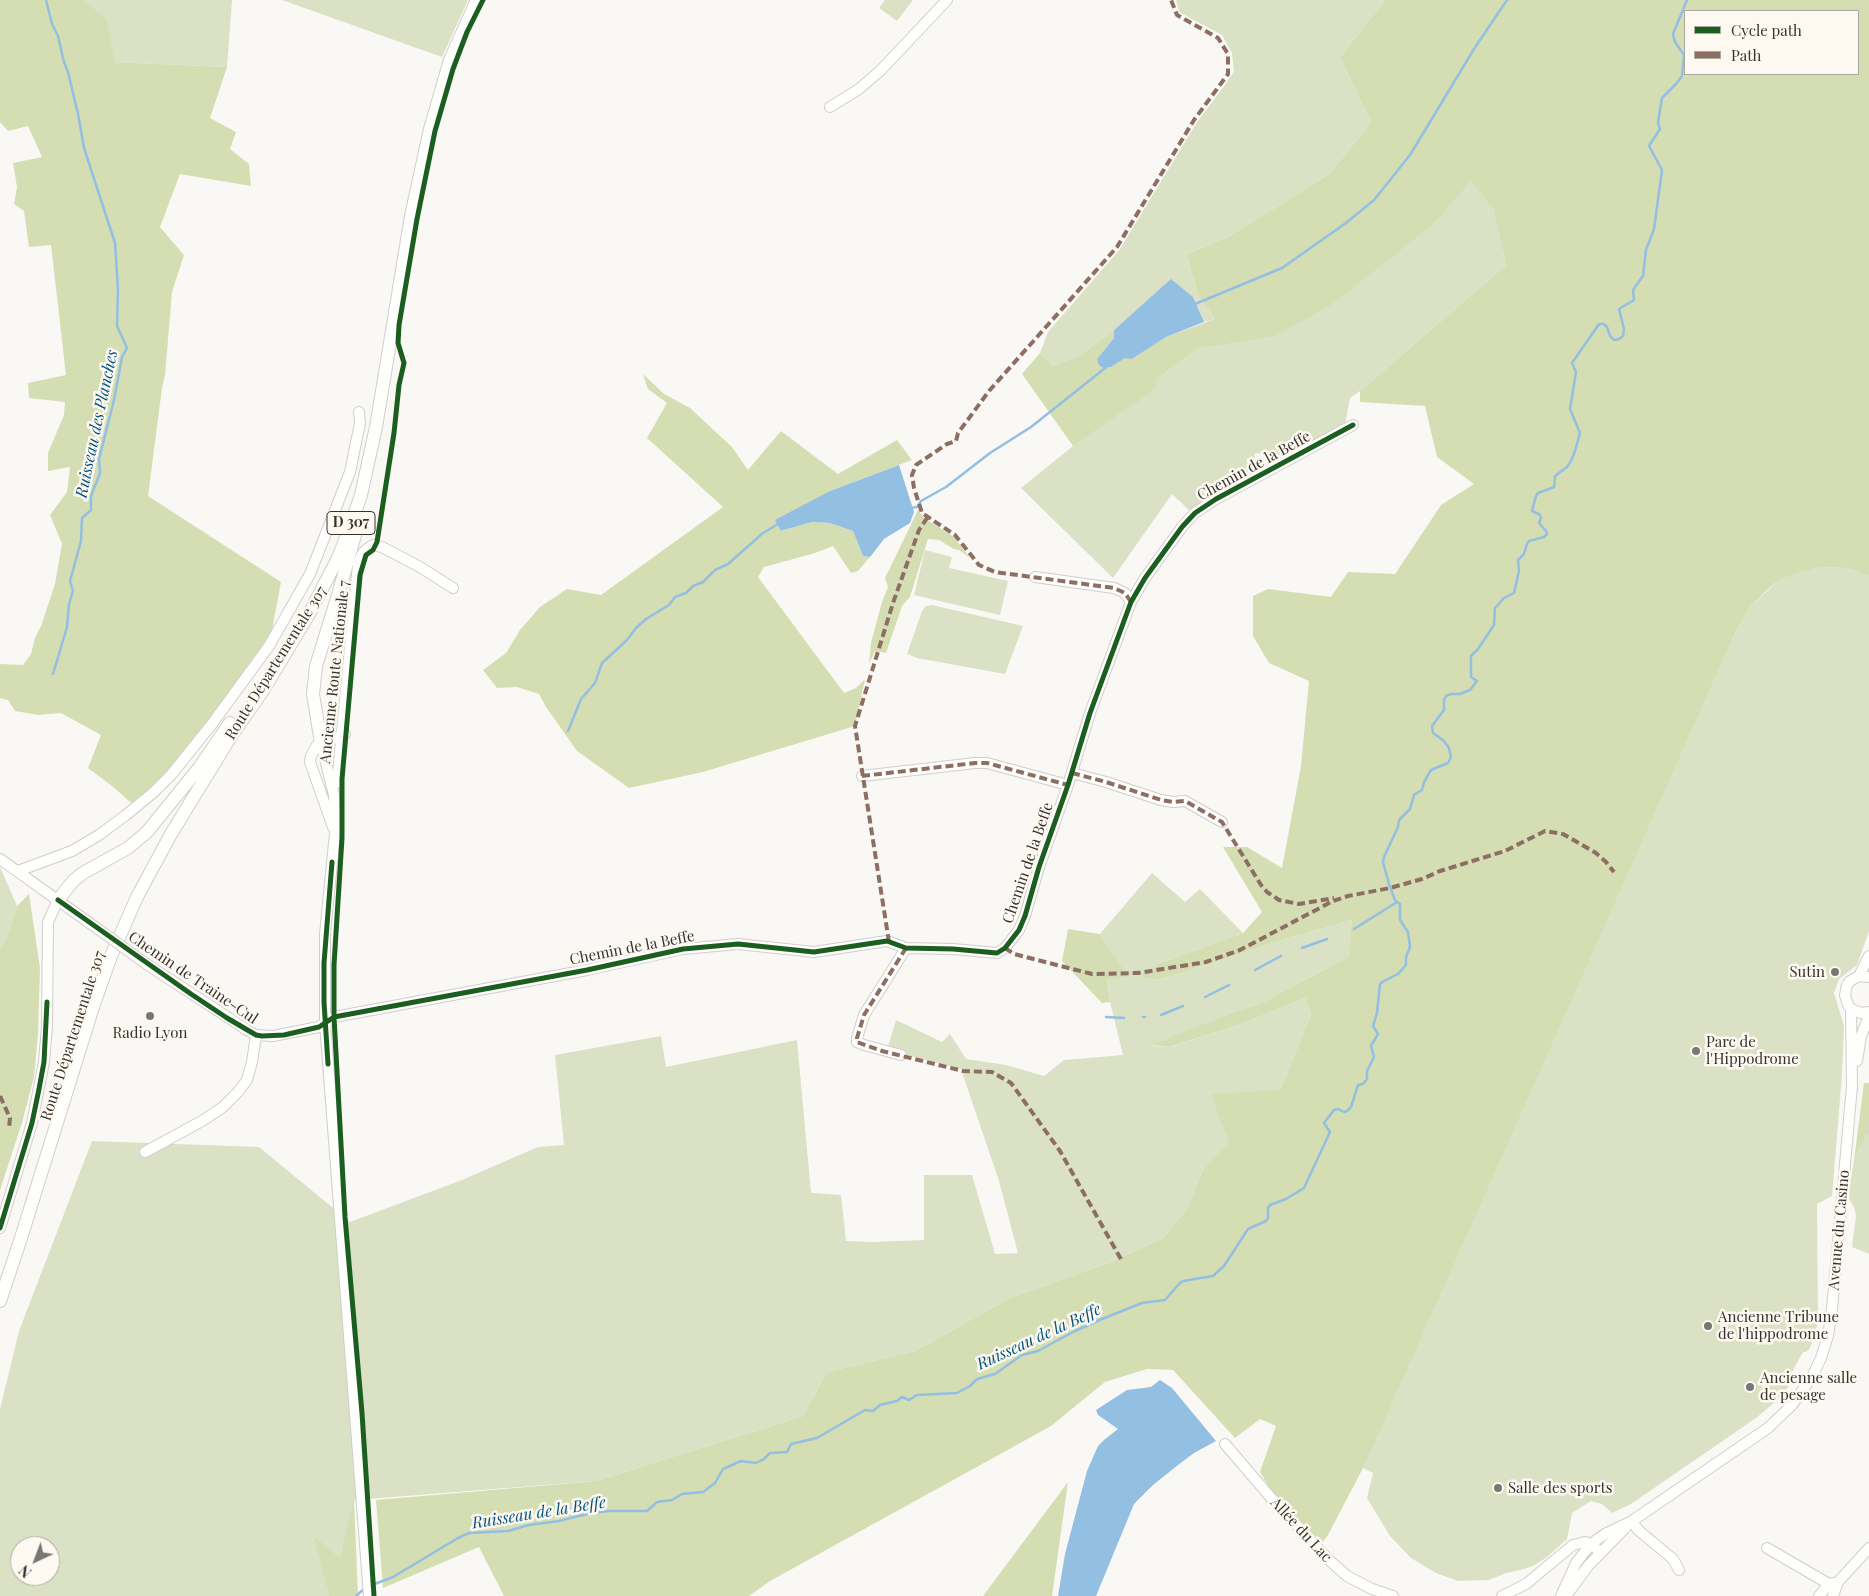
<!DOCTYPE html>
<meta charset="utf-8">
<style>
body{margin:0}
#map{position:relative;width:1869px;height:1596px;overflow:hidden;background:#faf8f4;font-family:"Playfair Display",serif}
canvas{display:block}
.legend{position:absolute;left:1684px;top:10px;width:175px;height:65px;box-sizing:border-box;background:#fdf9f1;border:1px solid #aca9a3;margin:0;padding:6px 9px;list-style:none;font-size:15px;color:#33322f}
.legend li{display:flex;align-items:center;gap:10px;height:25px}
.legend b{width:25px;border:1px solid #aca9a3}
.north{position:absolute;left:10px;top:1536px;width:50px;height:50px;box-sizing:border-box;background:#fdf9f1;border:1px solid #aca9a3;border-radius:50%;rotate:223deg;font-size:14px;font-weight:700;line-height:20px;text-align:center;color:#33322f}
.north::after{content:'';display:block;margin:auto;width:18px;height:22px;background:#797774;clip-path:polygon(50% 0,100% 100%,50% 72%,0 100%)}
</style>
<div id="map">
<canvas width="1869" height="1596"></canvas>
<ul class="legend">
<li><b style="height:6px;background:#1b5e20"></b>Cycle path</li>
<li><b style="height:6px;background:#8d6e63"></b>Path</li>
</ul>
<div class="north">N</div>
</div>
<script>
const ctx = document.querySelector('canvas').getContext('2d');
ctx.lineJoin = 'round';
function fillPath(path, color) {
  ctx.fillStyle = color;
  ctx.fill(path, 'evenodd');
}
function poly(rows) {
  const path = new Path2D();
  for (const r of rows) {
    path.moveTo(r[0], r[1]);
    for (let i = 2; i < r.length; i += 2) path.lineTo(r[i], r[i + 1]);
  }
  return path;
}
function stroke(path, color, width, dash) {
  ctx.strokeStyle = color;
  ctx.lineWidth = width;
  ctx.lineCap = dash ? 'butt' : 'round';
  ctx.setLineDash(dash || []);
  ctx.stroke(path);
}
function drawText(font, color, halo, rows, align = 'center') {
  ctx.font = font + ' "Playfair Display",serif';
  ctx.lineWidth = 5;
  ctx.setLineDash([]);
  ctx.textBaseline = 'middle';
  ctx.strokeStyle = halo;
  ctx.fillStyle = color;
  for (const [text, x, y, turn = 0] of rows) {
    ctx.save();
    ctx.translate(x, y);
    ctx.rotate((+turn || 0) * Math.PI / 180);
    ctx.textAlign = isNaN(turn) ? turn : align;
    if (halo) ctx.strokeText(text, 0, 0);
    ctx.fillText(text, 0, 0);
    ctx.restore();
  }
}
fillPath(poly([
 [83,0,232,0,227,67,114,62,106,17],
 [282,0,468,0,442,57],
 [885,0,913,0,897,21,879,8],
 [1176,0,1385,0,1340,57,1371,123,1328,175,1226,238,1186,254,1199,297,1215,319,1204,322,1193,297,1171,280,1114,330,1077,357,1053,366,1040,353,1048,332,1120,249,1197,122,1225,85,1234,71,1232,53,1222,35,1179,12],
 [1471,180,1493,209,1506,265,1360,391,1350,398,1345,425,1268,465,1270,455,1255,453,1252,474,1190,511,1172,494,1113,578,1021,488,1073,446,1155,389,1156,380,1197,349,1273,337,1436,222],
 [925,550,952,557,949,568,1008,581,1000,615,914,595],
 [1822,567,1846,568,1869,576,1869,931,1857,965,1839,979,1834,993,1844,1026,1842,1075,1832,1196,1817,1204,1818,1323,1810,1348,1806,1352,1803,1352,1791,1374,1793,1380,1781,1397,1756,1418,1631,1504,1612,1513,1602,1504,1591,1501,1572,1513,1567,1539,1547,1557,1535,1565,1524,1569,1506,1573,1489,1580,1458,1581,1436,1573,1411,1558,1390,1536,1367,1498,1373,1473,1363,1468,1370,1450,1738,627,1751,606,1779,580,1800,571],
 [932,605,1023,626,1005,674,917,658,907,654,922,611,926,606],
 [0,867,17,906,5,941,0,947],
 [1152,873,1185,902,1200,889,1243,933,1160,963,1140,977,1159,980,1292,937,1352,920,1348,957,1265,1001,1226,1015,1152,1046,1170,1047,1239,1025,1305,998,1311,1014,1280,1090,1204,1168,1186,1210,1163,1238,1111,1262,1010,1298,915,1351,827,1372,803,1416,596,1481,355,1500,340,1557,314,1536,329,1596,0,1596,0,1409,19,1331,92,1141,259,1147,350,1222,462,1180,538,1147,564,1145,555,1055,661,1036,666,1067,797,1040,811,1193,841,1195,846,1241,873,1242,924,1240,924,1175,972,1175,995,1254,1018,1253,999,1181,961,1069,887,1050,896,1020,942,1042,950,1034,966,1059,1006,1065,1044,1076,1064,1060,1123,1055,1110,1002,1107,979,1128,976,1100,934],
 [20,1546,50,1546,50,1576,20,1576],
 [1867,1134,1869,1134,1869,1254,1852,1247,1856,1216,1854,1207,1848,1197,1854,1160]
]), '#dbe1c4');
fillPath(poly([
 [0,0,83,0,106,17,115,62,227,67,210,118,236,132,230,149,249,164,251,186,180,174,160,227,184,255,172,292,165,375,162,388,148,496,281,582,269,646,212,724,136,807,112,786,88,768,101,735,61,713,38,715,15,711,8,700,0,698,0,664,23,665,31,654,35,638,41,626,55,584,62,544,50,515,67,492,70,467,48,471,48,453,64,415,65,402,29,398,28,383,66,375,51,245,29,247,24,211,14,204,17,187,13,163,42,157,28,126,8,131,0,122],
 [1385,0,1869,0,1869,576,1846,568,1822,567,1800,572,1779,580,1767,590,1751,606,1738,627,1363,1468,1328,1535,1322,1543,1272,1492,1260,1472,1276,1426,1260,1419,1235,1438,1173,1370,1147,1369,1105,1382,1051,1426,770,1581,749,1596,504,1596,479,1547,383,1588,376,1500,596,1481,803,1416,827,1372,915,1351,1010,1298,1111,1262,1163,1238,1186,1210,1204,1168,1229,1142,1211,1094,1280,1090,1311,1014,1305,998,1239,1025,1169,1047,1151,1045,1226,1015,1265,1001,1348,957,1352,920,1292,937,1159,980,1139,977,1160,963,1243,933,1262,912,1223,847,1247,847,1282,868,1301,766,1309,681,1269,663,1253,636,1253,596,1268,589,1331,597,1348,572,1395,574,1441,505,1474,484,1437,457,1425,406,1360,402,1360,391,1506,265,1493,209,1471,181,1436,222,1331,305,1273,337,1197,349,1156,380,1156,389,1073,446,1022,374,1040,353,1053,366,1077,357,1114,330,1114,338,1097,359,1103,368,1111,367,1125,357,1132,359,1166,337,1215,319,1199,297,1186,254,1226,238,1328,175,1371,123,1340,57],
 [1685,11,1858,11,1858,74,1685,74],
 [643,374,664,394,690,408,732,447,748,470,781,431,838,474,897,440,912,460,830,491,782,531,812,522,830,523,853,531,863,556,870,557,858,571,851,573,833,546,815,553,764,567,758,577,844,693,856,688,865,679,855,726,703,772,629,788,577,751,546,707,539,694,517,687,497,688,483,670,506,653,520,630,540,607,567,589,601,595,723,507,647,438,667,403,648,389],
 [918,510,924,518,953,536,970,558,959,550,954,549,939,540,928,539,910,597,902,606,886,653,875,651,869,664,871,643,882,602,888,587,885,578],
 [29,894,40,968,38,1034,34,1077,22,1123,0,1190,0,947,5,941,17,906],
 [1068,929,1100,934,1129,977,1107,979,1110,1002,1102,1003,1062,961],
 [1864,1083,1869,1083,1869,1134,1867,1134,1854,1160],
 [1068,1482,1052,1596,983,1596],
 [354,1500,358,1596,329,1596,313,1535,340,1557]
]), '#d5deb3');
fillPath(poly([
 [1171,279,1193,297,1204,322,1166,337,1132,359,1125,358,1111,367,1103,368,1099,365,1097,359,1114,338,1114,330],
 [899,465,914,512,910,523,884,539,870,557,863,556,853,531,830,523,812,522,781,531,775,520,830,491],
 [1160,1380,1172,1388,1216,1441,1194,1453,1178,1465,1153,1485,1134,1504,1096,1596,1058,1596,1065,1554,1087,1471,1098,1446,1104,1440,1118,1429,1098,1415,1096,1410,1127,1390,1151,1387]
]), '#92bfe2');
stroke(poly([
 [46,0,52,24,58,36,64,62,68,72,78,114,84,148,115,243,118,290,117,326,127,348,122,357,114,400,99,459,100,473,91,496,91,510,82,518,81,541,70,581,73,591,69,604,67,627,53,674],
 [1195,304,1282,268,1346,223,1374,200,1410,155,1474,49,1507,0],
 [910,508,917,507,921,501,946,487,990,453,1031,427,1109,365],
 [568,731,581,699,595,683,602,663,626,641,637,627,646,619,669,605,675,597,686,593,693,586,703,582,715,570,728,564,763,533,778,524],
 [1354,929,1397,902],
 [1302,948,1327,939],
 [1255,970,1281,956],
 [1205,997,1229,985],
 [1161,1015,1183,1006],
 [1106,1017,1124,1018],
 [1143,1017,1145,1017],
 [372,1585,393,1577,458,1538,469,1533,508,1531,529,1525,559,1521,591,1513,609,1511,647,1511,657,1502,672,1500,682,1494,703,1492,715,1483,723,1469,741,1461,756,1463,764,1459,770,1453,787,1452,791,1444,817,1438,865,1410,873,1411,880,1405,897,1401,902,1397,909,1400,917,1395,957,1393,970,1386,977,1379,995,1374,1022,1355,1038,1351,1073,1332,1102,1319,1142,1303,1165,1300,1179,1284,1183,1281,1213,1276,1224,1266,1248,1229,1266,1221,1268,1218,1268,1208,1270,1205,1286,1199,1304,1188,1330,1132,1324,1123,1334,1110,1338,1109,1344,1112,1347,1111,1351,1107,1358,1085,1363,1084,1367,1079,1367,1071,1374,1057,1371,1046,1378,1034,1373,1026,1377,1013,1380,984,1384,981,1398,974,1406,965,1406,957,1410,947,1408,932,1400,920,1400,904,1395,900,1389,884,1383,862,1384,857,1398,827,1399,820,1410,809,1414,795,1422,790,1424,782,1431,770,1448,763,1451,757,1449,748,1444,741,1433,733,1432,726,1444,710,1444,700,1446,696,1451,694,1460,694,1470,690,1477,681,1471,677,1471,656,1478,649,1494,625,1495,608,1504,598,1514,593,1519,571,1518,560,1524,554,1527,544,1529,541,1544,537,1547,534,1546,531,1539,523,1541,518,1539,514,1532,511,1536,496,1538,493,1554,487,1555,476,1567,467,1571,461,1575,451,1580,433,1570,409,1576,372,1572,363,1599,324,1604,324,1607,327,1610,336,1614,340,1619,339,1623,336,1624,329,1619,309,1634,300,1633,290,1643,276,1646,250,1654,229,1662,170,1649,146,1660,129,1658,123,1662,98,1676,84,1682,76,1684,55,1675,42,1673,34,1687,0],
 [356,1596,364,1589]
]), '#92bfe2', 2.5);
const minor = poly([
 [830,107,859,89,881,70,947,0],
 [1035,577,1114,588,1125,593,1131,602],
 [321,743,334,795,336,823,325,934,325,1023,369,1596],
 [1072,773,1106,782,1161,800,1173,802,1185,801,1222,822],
 [862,776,975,763,987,763,1068,785],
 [337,783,358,564,362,554,367,549,373,545,382,547,420,567,453,588],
 [333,827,310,762,311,756,317,745,345,734],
 [0,859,98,929],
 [18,871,72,851,99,835,126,815,154,792,171,775,212,724,269,646,310,574,350,472,360,423,359,412],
 [145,963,247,1030,256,1035,273,1036,319,1027,334,1017,587,970,683,949,738,944,814,952,887,941,906,948,953,949,997,953,1005,948,1019,930,1025,916,1039,867,1068,785,1090,713,1131,602,1145,578,1182,527,1195,513,1216,499,1353,425],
 [1859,976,1869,956],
 [1869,977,1859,976,1850,981,1847,985,1845,995,1848,1005,1851,1009,1861,1013,1869,1012],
 [901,1055,864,1045,857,1042,857,1038,864,1015,906,948],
 [1857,1061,1861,1036,1869,1016],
 [145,1152,202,1121,223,1107,238,1092,247,1080,252,1062,256,1035],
 [0,1228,32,1123,44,1062,47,1027,48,922,58,900],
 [1225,1444,1272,1499,1329,1560,1347,1576,1372,1589,1393,1596],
 [1632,1521,1638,1530,1673,1559,1679,1570],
 [1767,1548,1829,1584],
 [1502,1596,1526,1584,1573,1545,1585,1542,1591,1544,1600,1552],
 [1561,1596,1576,1563,1591,1544,1605,1534,1632,1521,1768,1428,1792,1405,1813,1375,1821,1358,1828,1336,1832,1309,1852,1086,1851,1009],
 [1566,1596,1588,1566,1626,1527],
 [1819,1596,1829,1584,1834,1583],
 [1833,1596,1838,1582,1869,1548]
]);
const major = poly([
 [321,743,313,694,316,666,338,595,355,535],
 [58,900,73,881,83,873,128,848,147,832,199,768,230,723],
 [0,1301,21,1238,93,1007,111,956,137,897,171,834,231,736,264,689,309,614,338,558,349,530,361,495,376,427,411,216,430,129,450,60,477,0]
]);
stroke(minor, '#d0cecb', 12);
stroke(major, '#d0cecb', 14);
stroke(minor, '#fefefd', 10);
stroke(major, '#fefefd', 12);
const minorBridge = poly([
 [98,929,145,963]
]);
stroke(minorBridge, '#d0cecb', 12, []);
stroke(minorBridge, '#fefefd', 10);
stroke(poly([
 [1131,602,1125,593,1114,588,995,572,979,565,955,535,922,513,914,488,912,475,916,465,947,444,956,441,958,433,989,391,1117,247,1194,120,1228,74,1228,54,1218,38,1177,15,1171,0],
 [1072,773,1106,782,1161,800,1173,802,1185,801,1222,822,1261,885,1267,892,1279,900,1299,904,1334,898],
 [862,776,975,763,987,763,1068,785],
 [889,942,855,726,893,603,919,530,927,518],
 [906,948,864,1015,857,1038,857,1042,882,1051,963,1071,992,1072,1011,1083,1060,1151,1122,1261],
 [1005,948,1014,954,1092,974,1138,973,1206,962,1240,950,1333,901,1348,896,1390,888,1422,879,1440,871,1505,851,1545,831,1563,834,1596,853,1606,862,1614,872],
 [0,1096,10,1118,9,1128]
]), '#8d6e63', 4, [8, 4]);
stroke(poly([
 [58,900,191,994,227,1018,256,1035,262,1036,284,1035,319,1027,334,1017,587,970,683,949,738,944,814,952,887,941,906,948,953,949,997,953,1005,948,1019,930,1025,916,1039,867,1068,785,1090,713,1131,602,1145,578,1182,527,1195,513,1216,499,1353,425],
 [328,1064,324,1002,324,963,332,862],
 [0,1228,32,1123,39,1089,44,1062,47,1002],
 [374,1596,362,1413,345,1217,334,1017,334,965,342,838,342,779,360,575,366,555,373,550,377,542,394,433,399,385,404,363,398,343,399,325,417,219,435,131,453,69,467,32,483,0]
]), '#1b5e20', 5);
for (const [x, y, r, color] of [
 [1835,972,5,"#797774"],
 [150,1016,5,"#797774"],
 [1696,1051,5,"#797774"],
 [1708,1326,5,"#797774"],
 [1750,1387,5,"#797774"],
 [1498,1488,5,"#797774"]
]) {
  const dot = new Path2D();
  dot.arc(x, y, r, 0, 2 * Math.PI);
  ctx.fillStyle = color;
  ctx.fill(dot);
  stroke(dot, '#fdf9f1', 2);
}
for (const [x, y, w] of [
 [351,523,48]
]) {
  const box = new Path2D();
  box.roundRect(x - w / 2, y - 11.5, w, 23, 4);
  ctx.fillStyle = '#fdf9f1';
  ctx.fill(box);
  stroke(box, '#33322f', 1);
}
drawText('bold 14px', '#33322f', null, [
 ["D 307",351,523]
]);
drawText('15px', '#33322f', '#fdf9f1', [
 ["Chemin de la Beffe",1254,466,-29],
 ["Route Départementale 307",276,663,-58],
 ["Ancienne Route Nationale 7",335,672,-84],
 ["Chemin de la Beffe",1028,863,-71],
 ["Chemin de la Beffe",632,948,-11],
 ["Chemin de Traine-Cul",193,978,34],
 ["Route Départementale 307",73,1036,-72],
 ["Avenue du Casino",1839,1230,-85],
 ["Allée du Lac",1301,1530,47]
]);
drawText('15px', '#33322f', '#fdf9f1', [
 ["Sutin",1825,972,"right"],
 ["Radio Lyon",150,1033,"center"],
 ["Parc de",1706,1042],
 ["l'Hippodrome",1706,1059],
 ["Ancienne Tribune",1718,1317],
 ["de l'hippodrome",1718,1334],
 ["Ancienne salle",1760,1378],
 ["de pesage",1760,1395],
 ["Salle des sports",1508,1488]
], 'left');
drawText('italic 16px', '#005282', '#fdf9f1', [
 ["Ruisseau des Planches",97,424,-78],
 ["Ruisseau de la Beffe",1039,1337,-25],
 ["Ruisseau de la Beffe",539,1513,-9]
]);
</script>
